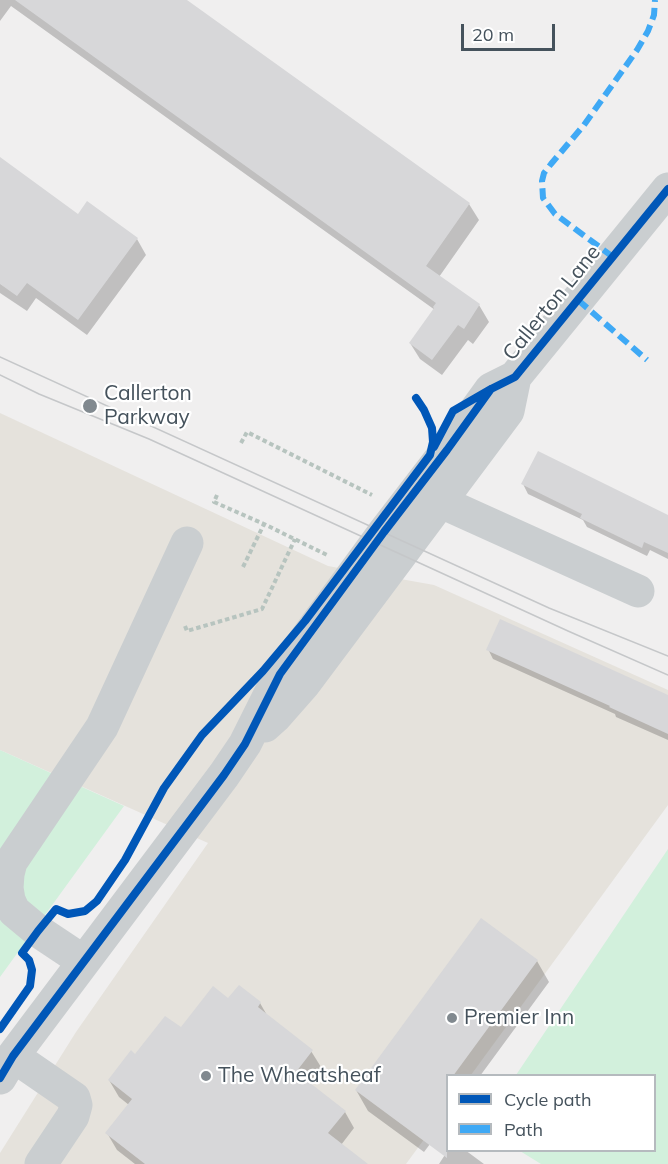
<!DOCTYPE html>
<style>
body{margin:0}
#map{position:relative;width:668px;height:1164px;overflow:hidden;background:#f0efef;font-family:Mulish,sans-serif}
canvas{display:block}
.legend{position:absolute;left:446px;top:1074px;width:210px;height:78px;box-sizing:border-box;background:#fff;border:2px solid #b5babe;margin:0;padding:8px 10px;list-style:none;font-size:18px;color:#45525c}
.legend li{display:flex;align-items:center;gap:12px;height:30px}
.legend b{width:30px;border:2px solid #b5babe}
.scale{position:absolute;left:461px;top:24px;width:94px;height:27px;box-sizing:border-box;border:3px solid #45525c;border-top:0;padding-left:8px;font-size:18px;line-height:21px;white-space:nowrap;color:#45525c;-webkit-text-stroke:4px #fff;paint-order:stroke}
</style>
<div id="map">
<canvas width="668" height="1164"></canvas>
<ul class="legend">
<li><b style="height:8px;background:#0057b8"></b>Cycle path</li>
<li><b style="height:8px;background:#3fa9f5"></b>Path</li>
</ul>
<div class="scale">20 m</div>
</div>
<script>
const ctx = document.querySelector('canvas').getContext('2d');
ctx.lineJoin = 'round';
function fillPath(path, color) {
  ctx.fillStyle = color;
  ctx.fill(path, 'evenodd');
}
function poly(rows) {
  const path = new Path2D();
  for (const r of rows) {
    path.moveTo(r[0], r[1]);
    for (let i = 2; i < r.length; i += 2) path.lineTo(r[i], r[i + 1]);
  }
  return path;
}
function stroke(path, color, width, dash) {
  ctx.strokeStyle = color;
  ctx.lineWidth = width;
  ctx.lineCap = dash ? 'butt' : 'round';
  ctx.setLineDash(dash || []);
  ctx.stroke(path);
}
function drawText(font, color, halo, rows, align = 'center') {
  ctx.font = font + ' Mulish,sans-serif';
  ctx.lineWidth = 4.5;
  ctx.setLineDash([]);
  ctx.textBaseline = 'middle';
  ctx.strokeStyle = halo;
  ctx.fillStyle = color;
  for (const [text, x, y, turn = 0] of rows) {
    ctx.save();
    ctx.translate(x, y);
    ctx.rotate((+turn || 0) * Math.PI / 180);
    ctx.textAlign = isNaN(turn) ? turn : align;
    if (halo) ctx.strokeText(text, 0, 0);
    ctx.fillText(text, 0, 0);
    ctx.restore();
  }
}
fillPath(poly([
 [0,413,328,566,434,585,668,690,668,805,471,1075,448,1076,447,1108,406,1164,0,1164,0,1153,76,1032,208,843,0,750]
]), '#e5e2dc');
fillPath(poly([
 [0,750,124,806,0,977],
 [668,849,668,1164,541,1164,520,1151,654,1150,654,1076,516,1075]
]), '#d2f0dc');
fillPath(poly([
 [0,0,185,0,469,204,479,220,439,277,479,305,489,322,473,344,468,340,442,375,420,359,410,343,435,310,11,6,0,21],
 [0,160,78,216,137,239,146,255,87,335,36,298,27,311,0,293],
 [523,484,668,517,668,559,650,550,647,556,587,527,583,520,528,494],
 [488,649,668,697,668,740,616,717,615,714,493,659],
 [537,961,549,982,480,1076,448,1076,448,1120,424,1152,368,1111,356,1090],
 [228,1000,260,1003,268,1017,311,1051,321,1067,309,1084,345,1112,354,1128,341,1145,360,1164,135,1164,117,1150,107,1133,129,1105,119,1097,109,1080,136,1056],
 [448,1150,465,1150,484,1164,439,1164]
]), '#0003');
fillPath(poly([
 [15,0,187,0,470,203,426,266,480,304,464,329,458,325,432,360,409,343,434,308,433,307,436,303],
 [0,157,78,214,87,201,138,238,78,320,27,283,17,296,0,284],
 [538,451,668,515,668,553,644,542,642,548,580,518,582,514,521,484],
 [500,619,668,695,668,734,609,707,610,706,486,650],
 [481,918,538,960,453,1076,447,1076,447,1158,355,1090],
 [239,985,261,1002,258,1007,313,1050,296,1072,346,1111,328,1133,368,1164,145,1164,105,1133,132,1099,108,1080,131,1050,135,1054,165,1016,181,1027,213,986,228,998]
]), '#d7d7d9');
stroke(poly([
 [241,443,247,432,372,495],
 [217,495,214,502,264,524,329,556],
 [243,567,264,524],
 [185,626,187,631,262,609,295,539]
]), '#b7c4bf', 4, [4.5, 3]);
stroke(poly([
 [441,502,638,591],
 [265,726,275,717,304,684,508,411,515,377],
 [83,961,38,931,14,911,9,900,7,888,8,874,11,862,102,727,187,543],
 [13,1056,74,1098,76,1105,73,1116,41,1164],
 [0,1078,13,1056,224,775,245,744,280,674,384,532,447,450,491,389,515,377,668,189]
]), '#caced0', 33);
stroke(poly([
 [0,357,549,608,668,656],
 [0,375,39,394,149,439,568,631,668,675]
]), '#c5c7c9', 1.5);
stroke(poly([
 [613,257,555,214,543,198,542,181,544,173,551,164,584,125,637,50,648,31,654,15,655,0],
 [578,300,647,360]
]), '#3fa9f5', 6, [12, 6]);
stroke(poly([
 [434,447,453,411,491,389,515,377,668,189],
 [0,1029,30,986,32,970,29,960,22,953,38,931,56,909,68,914,85,911,97,901,125,860,164,788,202,735,263,671,305,621,430,455,433,442,432,428,424,410,416,398],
 [0,1078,13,1056,224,775,245,744,280,674,384,532,447,450,491,389]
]), '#0057b8', 8);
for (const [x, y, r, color] of [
 [90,406,8,"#81898f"],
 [452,1018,6,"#81898f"],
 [206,1076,6,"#81898f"]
]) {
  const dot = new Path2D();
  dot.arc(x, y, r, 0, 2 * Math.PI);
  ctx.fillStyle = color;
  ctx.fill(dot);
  stroke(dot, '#fff', 2);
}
drawText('21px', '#45525c', '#fff', [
 ["Callerton Lane",552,303,-51]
]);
drawText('21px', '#45525c', '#fff', [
 ["Callerton",104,394],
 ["Parkway",104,418],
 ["Premier Inn",464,1018],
 ["The Wheatsheaf",218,1076]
], 'left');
</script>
